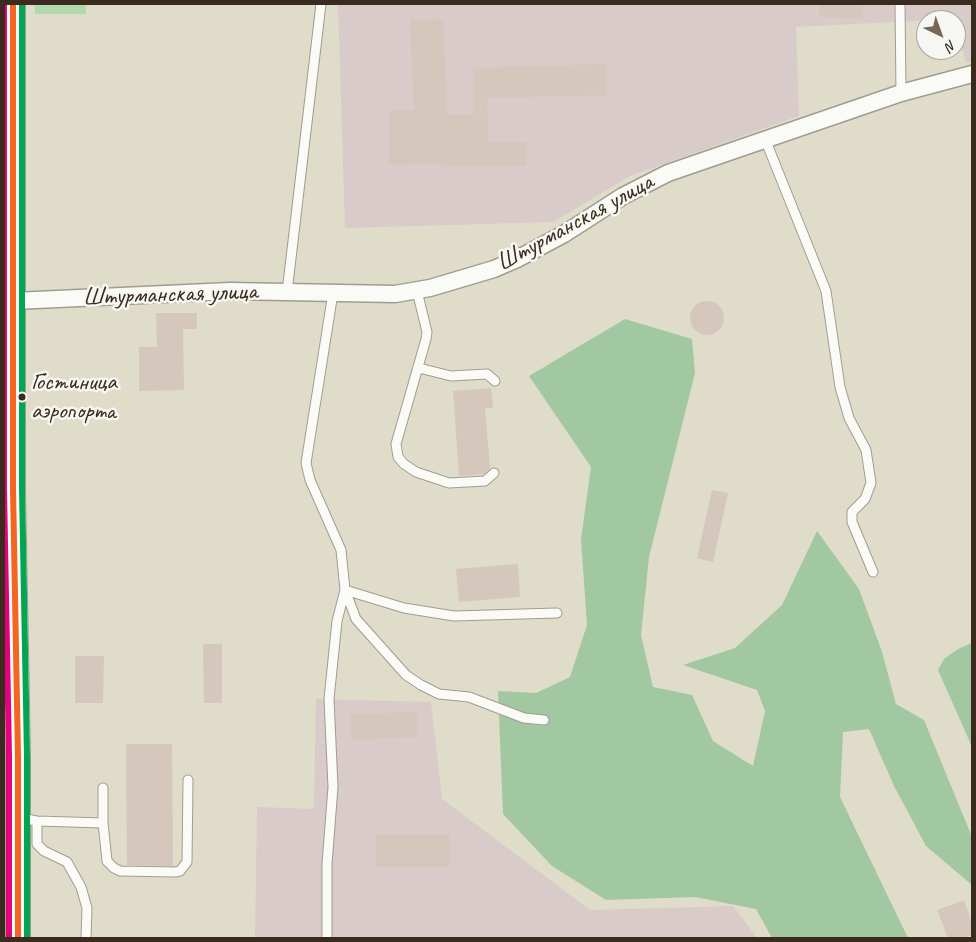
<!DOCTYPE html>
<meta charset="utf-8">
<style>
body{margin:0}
#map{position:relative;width:976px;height:942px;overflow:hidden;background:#e0dcca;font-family:Caveat,sans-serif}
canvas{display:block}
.frame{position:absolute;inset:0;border:5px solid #3b2a1e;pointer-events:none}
.north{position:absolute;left:916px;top:10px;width:50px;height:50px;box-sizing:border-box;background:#f6f6f2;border:1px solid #aba49d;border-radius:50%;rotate:138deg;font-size:14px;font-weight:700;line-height:20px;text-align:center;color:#3b2a1e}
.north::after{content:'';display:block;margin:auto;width:18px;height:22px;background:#75685a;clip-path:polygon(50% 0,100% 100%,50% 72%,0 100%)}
</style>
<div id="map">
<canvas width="976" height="942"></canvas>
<div class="frame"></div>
<div class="north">N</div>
</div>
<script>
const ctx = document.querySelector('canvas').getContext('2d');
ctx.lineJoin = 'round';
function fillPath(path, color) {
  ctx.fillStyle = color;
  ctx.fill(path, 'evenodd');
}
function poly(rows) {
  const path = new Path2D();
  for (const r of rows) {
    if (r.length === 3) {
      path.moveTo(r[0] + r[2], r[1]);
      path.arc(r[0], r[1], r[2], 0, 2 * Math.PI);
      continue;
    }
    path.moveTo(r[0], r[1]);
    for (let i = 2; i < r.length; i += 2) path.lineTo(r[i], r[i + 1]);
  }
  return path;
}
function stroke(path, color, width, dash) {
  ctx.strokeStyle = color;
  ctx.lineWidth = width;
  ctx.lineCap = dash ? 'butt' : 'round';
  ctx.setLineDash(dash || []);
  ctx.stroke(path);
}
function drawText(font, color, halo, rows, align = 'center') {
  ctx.font = font + ' Caveat,sans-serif';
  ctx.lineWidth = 5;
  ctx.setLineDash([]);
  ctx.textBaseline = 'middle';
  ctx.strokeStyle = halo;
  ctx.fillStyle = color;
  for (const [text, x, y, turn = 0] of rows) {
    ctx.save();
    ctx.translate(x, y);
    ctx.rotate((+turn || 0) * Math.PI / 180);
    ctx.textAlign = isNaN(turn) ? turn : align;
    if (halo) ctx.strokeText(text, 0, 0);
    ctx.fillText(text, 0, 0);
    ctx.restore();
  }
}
fillPath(poly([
 [338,4,972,4,972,61,966,62,956,28,956,20,953,19,796,27,799,116,630,176,553,222,345,228],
 [316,699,431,702,442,799,590,910,733,906,757,938,255,938,257,807,314,809]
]), '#d8cbca');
fillPath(poly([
 [35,4,86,4,86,14,35,14]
]), '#b0d9ad');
fillPath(poly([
 [625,319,692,339,695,373,649,557,641,635,653,687,692,695,713,741,753,766,765,711,757,690,683,665,735,648,782,605,817,531,859,589,882,652,896,704,924,720,972,837,972,885,926,846,894,786,869,729,843,732,840,797,908,938,772,938,756,909,695,897,606,900,552,866,503,814,498,691,536,693,570,677,587,625,581,539,591,467,529,376],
 [972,643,972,747,938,670,944,659,958,649]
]), '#a1c8a1');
fillPath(poly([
 [820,4,863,4,863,19,819,17],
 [443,19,447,115,474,115,473,68,606,64,607,95,487,98,488,142,526,142,526,166,442,167,442,164,389,165,389,110,414,110,410,20],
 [707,318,17],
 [156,313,197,313,197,329,183,329,184,390,139,391,139,347,157,347],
 [491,388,493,408,485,408,490,468,484,474,459,476,453,391],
 [712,490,728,493,713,562,697,558],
 [518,564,520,597,459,602,456,569],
 [203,644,222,644,222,703,204,703],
 [75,656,104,656,103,703,75,703],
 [417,712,418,737,351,740,350,714],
 [126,744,172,744,173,866,127,865],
 [376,835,450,835,450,867,376,867],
 [964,900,972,923,972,935,965,938,948,938,937,910]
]), '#d5c7bb');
const lane = poly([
 [900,4,901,93],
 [765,139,826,291,840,387,849,418,866,450,871,483,865,499,852,512,852,522,873,572],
 [417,291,427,332,426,339,396,444,398,457,404,464,416,472,449,483,485,481,494,473],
 [287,292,321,4],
 [333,293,306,463,310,480,341,550,345,590,404,608,454,616,557,613],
 [419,368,451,376,487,374,495,381],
 [345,590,356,619,406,675,421,685,439,694,469,697,524,718,544,720],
 [20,818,37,821,103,823,107,861,114,868,120,871,175,872,180,871,187,862,188,780],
 [37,821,37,844,44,851,67,862,81,887,87,908,86,938],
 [103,823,103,788],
 [327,938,327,864,333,787,329,699,337,621,345,590]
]);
const street = poly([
 [14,301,230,291,395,294,430,288,494,269,517,259,564,234,623,196,668,173,901,93,972,74]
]);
const secondary = poly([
 [13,4,13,489,18,756,18,938]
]);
stroke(lane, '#a19c91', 11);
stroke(street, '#a19c91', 19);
stroke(secondary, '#a19c91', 26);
stroke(lane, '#fafaf7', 9);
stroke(street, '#fafaf7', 16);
stroke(secondary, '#fafaf7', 24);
stroke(poly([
 [13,4,13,489,18,756,18,938]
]), '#f26522', 6);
stroke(poly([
 [4,4,4,489,9,756,9,938]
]), '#e5007d', 6);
stroke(poly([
 [22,4,22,489,27,756,27,938]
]), '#00a651', 6);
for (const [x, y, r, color] of [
 [22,397,4.5,"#3b2a1e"]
]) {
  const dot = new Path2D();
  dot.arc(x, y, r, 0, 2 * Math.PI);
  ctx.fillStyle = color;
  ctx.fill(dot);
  stroke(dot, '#f6f6f2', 2);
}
drawText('24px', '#3b2a1e', '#f6f6f2', [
 ["Гостиница",31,383],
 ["аэропорта",31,412]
], 'left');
drawText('25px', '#3b2a1e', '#f6f6f2', [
 ["Штурманская улица",575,223,-29],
 ["Штурманская улица",170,295,-2]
]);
</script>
